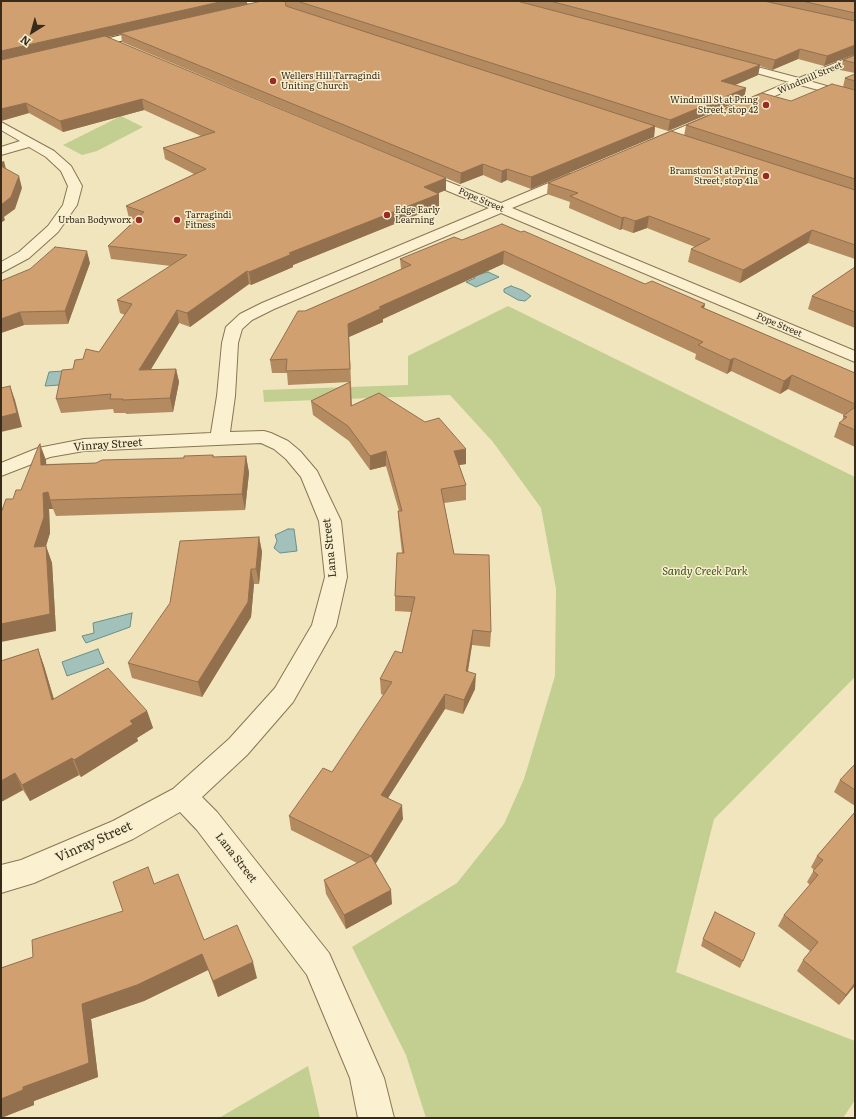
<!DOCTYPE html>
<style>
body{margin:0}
#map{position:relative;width:856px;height:1119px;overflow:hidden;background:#f0e5bd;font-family:Literata,serif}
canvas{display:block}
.frame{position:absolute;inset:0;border:2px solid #372b1b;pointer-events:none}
.north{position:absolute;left:12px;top:12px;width:40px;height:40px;-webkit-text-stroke:3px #f7eecd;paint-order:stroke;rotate:217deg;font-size:11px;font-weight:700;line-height:16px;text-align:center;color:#372b1b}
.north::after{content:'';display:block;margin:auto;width:14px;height:18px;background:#372b1b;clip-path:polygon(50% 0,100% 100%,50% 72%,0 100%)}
</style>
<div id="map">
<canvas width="856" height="1119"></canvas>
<div class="frame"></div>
<div class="north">N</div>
</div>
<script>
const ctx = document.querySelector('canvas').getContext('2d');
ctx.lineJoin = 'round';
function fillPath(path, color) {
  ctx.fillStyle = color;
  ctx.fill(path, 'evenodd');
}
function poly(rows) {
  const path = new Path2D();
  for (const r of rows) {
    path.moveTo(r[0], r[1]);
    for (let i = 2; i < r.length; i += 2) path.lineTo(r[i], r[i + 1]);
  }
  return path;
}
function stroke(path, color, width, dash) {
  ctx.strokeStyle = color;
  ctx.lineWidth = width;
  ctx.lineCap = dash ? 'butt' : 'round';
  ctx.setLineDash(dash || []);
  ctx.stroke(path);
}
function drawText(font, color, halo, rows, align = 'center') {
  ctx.font = font + ' Literata,serif';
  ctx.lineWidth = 3;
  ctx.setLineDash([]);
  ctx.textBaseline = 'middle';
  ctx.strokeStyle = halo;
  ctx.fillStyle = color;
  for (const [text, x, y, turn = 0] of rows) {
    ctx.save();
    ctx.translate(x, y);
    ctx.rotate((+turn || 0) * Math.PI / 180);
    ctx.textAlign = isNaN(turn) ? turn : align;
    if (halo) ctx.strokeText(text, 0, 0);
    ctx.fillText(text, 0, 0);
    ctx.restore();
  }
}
fillPath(poly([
 [121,116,143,127,97,151,82,155,63,145],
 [508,306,855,477,855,677,714,819,676,972,855,1041,855,1100,843,1118,426,1118,406,1055,352,947,457,883,504,824,524,779,555,676,556,589,541,508,493,442,450,395,264,402,263,390,408,385,408,356],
 [308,1066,320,1118,219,1118]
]), '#c2cf90');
const water = poly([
 [488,272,499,277,476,287,466,282,475,278,473,276,488,272],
 [511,286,522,290,531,296,525,301,518,300,504,292,504,289,511,286],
 [63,371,60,385,45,386,49,372,63,371],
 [288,529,294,529,297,551,280,553,274,548,277,541,275,535,288,529],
 [132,613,130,627,86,643,82,636,94,633,93,623,132,613],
 [98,649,104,663,67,676,62,662,98,649]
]);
fillPath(water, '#a1c1ba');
stroke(water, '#688f89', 1);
const street = poly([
 [242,1,255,1,265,6,261,9,242,1],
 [855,55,855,62,809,81,855,94,855,100,800,85,655,148,647,148,645,145,647,142,789,82,727,65,726,63,727,61,731,60,799,78,855,55],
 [1,122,54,151,71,166,82,186,77,205,58,232,29,258,1,273,1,262,19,252,48,226,63,205,68,186,61,171,46,157,29,147,1,155,1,147,20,141,1,130,1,122],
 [419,170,501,203,570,174,580,174,581,177,580,180,512,208,855,351,855,362,501,213,274,309,252,320,242,329,238,343,235,396,230,432,264,431,271,433,288,441,300,451,317,471,341,521,347,577,336,626,293,702,247,755,202,797,217,812,329,953,384,1078,394,1118,358,1118,350,1078,307,975,197,830,180,812,133,839,34,883,1,893,1,865,21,860,113,821,173,789,229,739,275,688,312,625,325,577,319,521,301,477,286,459,274,449,261,443,84,451,50,457,1,476,1,463,38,448,84,439,211,433,217,396,222,343,226,327,240,314,262,303,489,208,414,177,413,174,419,170]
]);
const secondary = poly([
 [150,28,153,29,153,33,84,50,79,47,81,45,150,28]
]);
stroke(street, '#897555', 2);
stroke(secondary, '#6b5638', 2);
fillPath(street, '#fbf1d0');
fillPath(secondary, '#fbf1d0');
fillPath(poly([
 [1,1,247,1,247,4,259,2,258,1,855,1,855,54,824,66,798,59,772,70,760,66,758,75,735,85,746,88,744,99,668,131,655,127,654,137,531,189,507,180,501,183,483,175,460,184,122,42,121,34,107,37,446,190,438,193,439,194,439,206,293,265,293,267,251,285,249,284,190,327,179,323,151,369,176,369,179,382,173,412,126,414,126,413,114,413,113,409,61,413,56,399,73,369,83,359,99,352,125,315,120,313,117,300,171,266,111,259,108,246,135,220,129,218,126,206,194,174,165,159,163,148,201,136,144,110,63,132,29,113,1,121],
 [855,55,855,73,840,70,843,60],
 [855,74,855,259,808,243,740,283,688,262,691,249,695,247,647,228,633,233,622,229,620,230,569,208,570,202,547,194,548,183,684,136,686,125,791,101,843,87,845,78],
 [462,240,645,284,705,304,704,308,855,373,855,447,834,437,839,423,842,421,844,415,788,389,780,394,731,371,727,374,695,359,696,354,503,264,383,319,383,322,349,337,352,406,466,464,459,465,466,485,466,500,444,503,454,554,491,632,490,647,472,645,468,672,475,689,463,714,445,709,388,798,403,819,375,864,392,904,346,929,326,894,324,880,357,863,291,830,289,816,332,772,384,695,381,694,380,679,402,653,411,612,395,611,395,596,402,553,399,526,398,511,399,511,386,466,370,470,349,441,313,415,311,401,350,382,288,385,287,373,272,373,270,360,305,311,401,269,400,259],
 [90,263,68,324,24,325,1,333,1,281],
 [855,267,855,328,808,309,812,296],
 [213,455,214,457,246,456,249,473,245,510,56,516,53,509,49,509,50,533,46,546,52,563,56,631,13,499,21,490,46,460,46,464,96,463,184,458],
 [259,537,262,552,259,584,254,584,251,617,202,697,132,678,128,663],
 [38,649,44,666,54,699,147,711,153,728,137,738,138,741,81,777,79,775,30,801,23,790,1,802,1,661],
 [855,764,855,806,834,792,840,780],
 [855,812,855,988,854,987,839,1005,797,971,803,960,810,951,778,926,784,915,810,885,807,882,814,870,811,867,817,856],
 [154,884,204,940,257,978,218,997,208,970,144,1001,91,1019,98,1077,34,1101,34,1105,1,1118,1,968,33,957,123,911],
 [703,939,743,961,740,968,701,946]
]), '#b48a60');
fillPath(poly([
 [224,1,247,1,247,5,120,33,121,34,1,61,1,51],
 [855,45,855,54,824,66,827,56],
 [800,49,798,59,772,70,775,60],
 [760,65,758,75,719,92,721,81],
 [746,88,744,99,668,131,670,120],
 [142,99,144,110,63,132,60,121],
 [26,103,29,113,1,121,1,109],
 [655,126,654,137,531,189,531,177],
 [4,161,7,173,1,175,1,162],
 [483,164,483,175,460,184,461,173],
 [507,169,507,180,501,183,502,171],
 [19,176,22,188,15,209,4,217,5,220,1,223,1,205],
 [446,178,446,190,424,199,424,187],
 [439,194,439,206,293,265,293,267,251,285,249,272,289,253],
 [649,216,647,228,633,233,635,221],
 [624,217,622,229,620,230,622,218],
 [812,230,808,243,740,283,743,270],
 [87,251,90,263,68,324,65,311],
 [504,251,503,264,383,319,383,322,349,337,351,382,348,324,379,307],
 [247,271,249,284,190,327,187,313],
 [705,304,702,317,701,307],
 [177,310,179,323,142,384,139,370],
 [20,312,24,325,1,333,1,319],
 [734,358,731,371,727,374,730,360],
 [176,369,179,382,173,412,170,398],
 [792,375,788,389,780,394,784,381],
 [10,386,15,400,22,427,1,432,1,417],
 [40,444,46,460,47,481,41,465],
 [466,449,466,464,453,466,454,451],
 [386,451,386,466,370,470,370,456],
 [246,456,249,473,245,510,242,494],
 [48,492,53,509,49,509,50,533,46,546,52,563,56,631,1,642,1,624,34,547,43,493],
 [259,537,262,552,259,584,256,569],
 [251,569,254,584,251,617,202,697,198,682],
 [473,630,472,645,465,686,466,671],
 [38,649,44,666,59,717,52,700],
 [476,674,475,689,463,714,464,700],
 [445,694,445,709,381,809,381,795],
 [147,711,153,728,137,738,138,741,81,777,74,760,130,721],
 [72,758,79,775,30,801,22,785],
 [15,773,23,790,1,802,1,781],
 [402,805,403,819,372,870,371,856],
 [391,890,392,904,346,929,344,915],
 [202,954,208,970,144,1001,91,1019,98,1077,34,1101,34,1105,1,1118,1,1099,23,1087,82,1004],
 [253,962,257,978,218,997,213,981],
 [855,983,855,985,839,1005,846,995]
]), '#92704e');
const building = poly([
 [1,1,224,1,1,51,1,1],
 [262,1,285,1,286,6,655,126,531,177,507,169,502,171,483,164,461,173,120,33,262,1],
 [297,1,517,1,760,65,721,81,746,88,670,120,297,1],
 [550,1,764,1,855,21,855,45,827,56,800,49,775,60,550,1],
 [802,1,855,1,855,13,802,1],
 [105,36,446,178,424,187,439,194,289,253,292,254,249,272,247,271,187,313,177,310,139,370,176,369,170,398,123,400,123,399,110,399,111,394,56,399,62,370,73,369,75,360,83,359,86,349,99,352,132,304,117,300,187,255,108,246,144,212,126,206,206,169,163,148,215,132,142,99,60,121,26,103,1,109,1,60,105,36],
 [855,55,855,63,843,60,855,55],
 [855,74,855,81,845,78,855,74],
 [832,84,855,90,855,179,686,125,762,93,791,101,832,84],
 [671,131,855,190,855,245,812,230,743,270,691,249,710,239,649,216,635,221,624,217,622,218,570,196,578,193,548,183,671,131],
 [1,166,19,176,11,197,1,205,1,166],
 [502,224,521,232,524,231,645,284,652,281,705,304,701,307,855,373,855,404,792,375,784,381,734,358,730,360,698,345,703,342,504,251,379,307,382,308,348,324,350,369,286,371,287,359,270,360,298,311,305,311,411,265,400,259,454,237,462,240,502,224],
 [55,247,87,251,65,311,20,312,1,319,1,281,30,269,55,247],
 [855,267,855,312,812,296,855,267],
 [350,382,351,406,379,393,425,422,439,418,466,449,454,451,466,485,441,489,454,554,489,555,491,632,473,630,466,671,476,674,464,700,445,694,381,795,402,805,371,856,289,816,323,768,332,772,392,682,380,679,395,651,402,653,415,597,395,596,397,553,404,553,398,511,402,511,386,451,370,456,348,426,311,401,350,382],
 [10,386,17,413,1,417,1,388,10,386],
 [855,407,855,430,839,423,847,417,843,416,855,407],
 [40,444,41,465,96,463,102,460,184,458,184,456,213,455,213,457,246,456,242,494,50,500,48,492,43,493,44,517,34,547,46,546,50,614,1,624,1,513,6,499,13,499,16,490,21,490,39,445,40,444],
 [259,537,256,569,251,569,248,602,198,682,128,663,170,603,180,541,259,537],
 [38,649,52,700,108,668,147,711,130,721,133,724,74,760,72,758,22,785,15,773,1,781,1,661,38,649],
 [855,764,855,790,840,780,855,764],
 [855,812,855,983,846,995,803,960,818,942,784,915,818,875,813,871,823,860,817,856,855,812],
 [371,856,391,890,344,915,324,880,371,856],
 [148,867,154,884,178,874,204,940,237,925,253,962,213,981,202,954,137,985,82,1004,89,1063,23,1087,23,1090,1,1099,1,968,33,957,32,940,123,911,113,882,148,867],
 [715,912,755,933,743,961,703,939,715,912]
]);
fillPath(building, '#d1a070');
stroke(building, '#92704e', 1);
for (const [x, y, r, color] of [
 [273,81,4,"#9c2a21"],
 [766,105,4,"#9c2a21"],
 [766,176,4,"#9c2a21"],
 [387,215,4,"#9c2a21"],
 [139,220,4,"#9c2a21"],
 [177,220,4,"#9c2a21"]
]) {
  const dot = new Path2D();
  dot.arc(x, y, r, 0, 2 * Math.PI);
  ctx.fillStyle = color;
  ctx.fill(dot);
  stroke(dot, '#f7eecd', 1.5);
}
drawText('9px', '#372b1b', '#f7eecd', [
 ["Wellers Hill Tarragindi",281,76],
 ["Uniting Church",281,86],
 ["Windmill St at Pring",758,100,"right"],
 ["Street, stop 42",758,110,"right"],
 ["Bramston St at Pring",758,171,"right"],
 ["Street, stop 41a",758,181,"right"],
 ["Edge Early",395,210],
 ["Learning",395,220],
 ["Tarragindi",185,215],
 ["Fitness",185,225],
 ["Urban Bodyworx",131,220,"right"]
], 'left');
drawText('9px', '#372b1b', '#f7eecd', [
 ["Windmill Street",810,78,-23],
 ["Pope Street",481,200,23],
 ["Pope Street",779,325,23]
]);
drawText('11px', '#372b1b', '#f7eecd', [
 ["Vinray Street",108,445,-4],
 ["Lana Street",330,548,-96],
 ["Lana Street",236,858,52]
]);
drawText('italic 11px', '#445520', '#f7eecd', [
 ["Sandy Creek Park",705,572]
]);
drawText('13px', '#372b1b', '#f7eecd', [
 ["Vinray Street",94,842,-24]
]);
</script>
